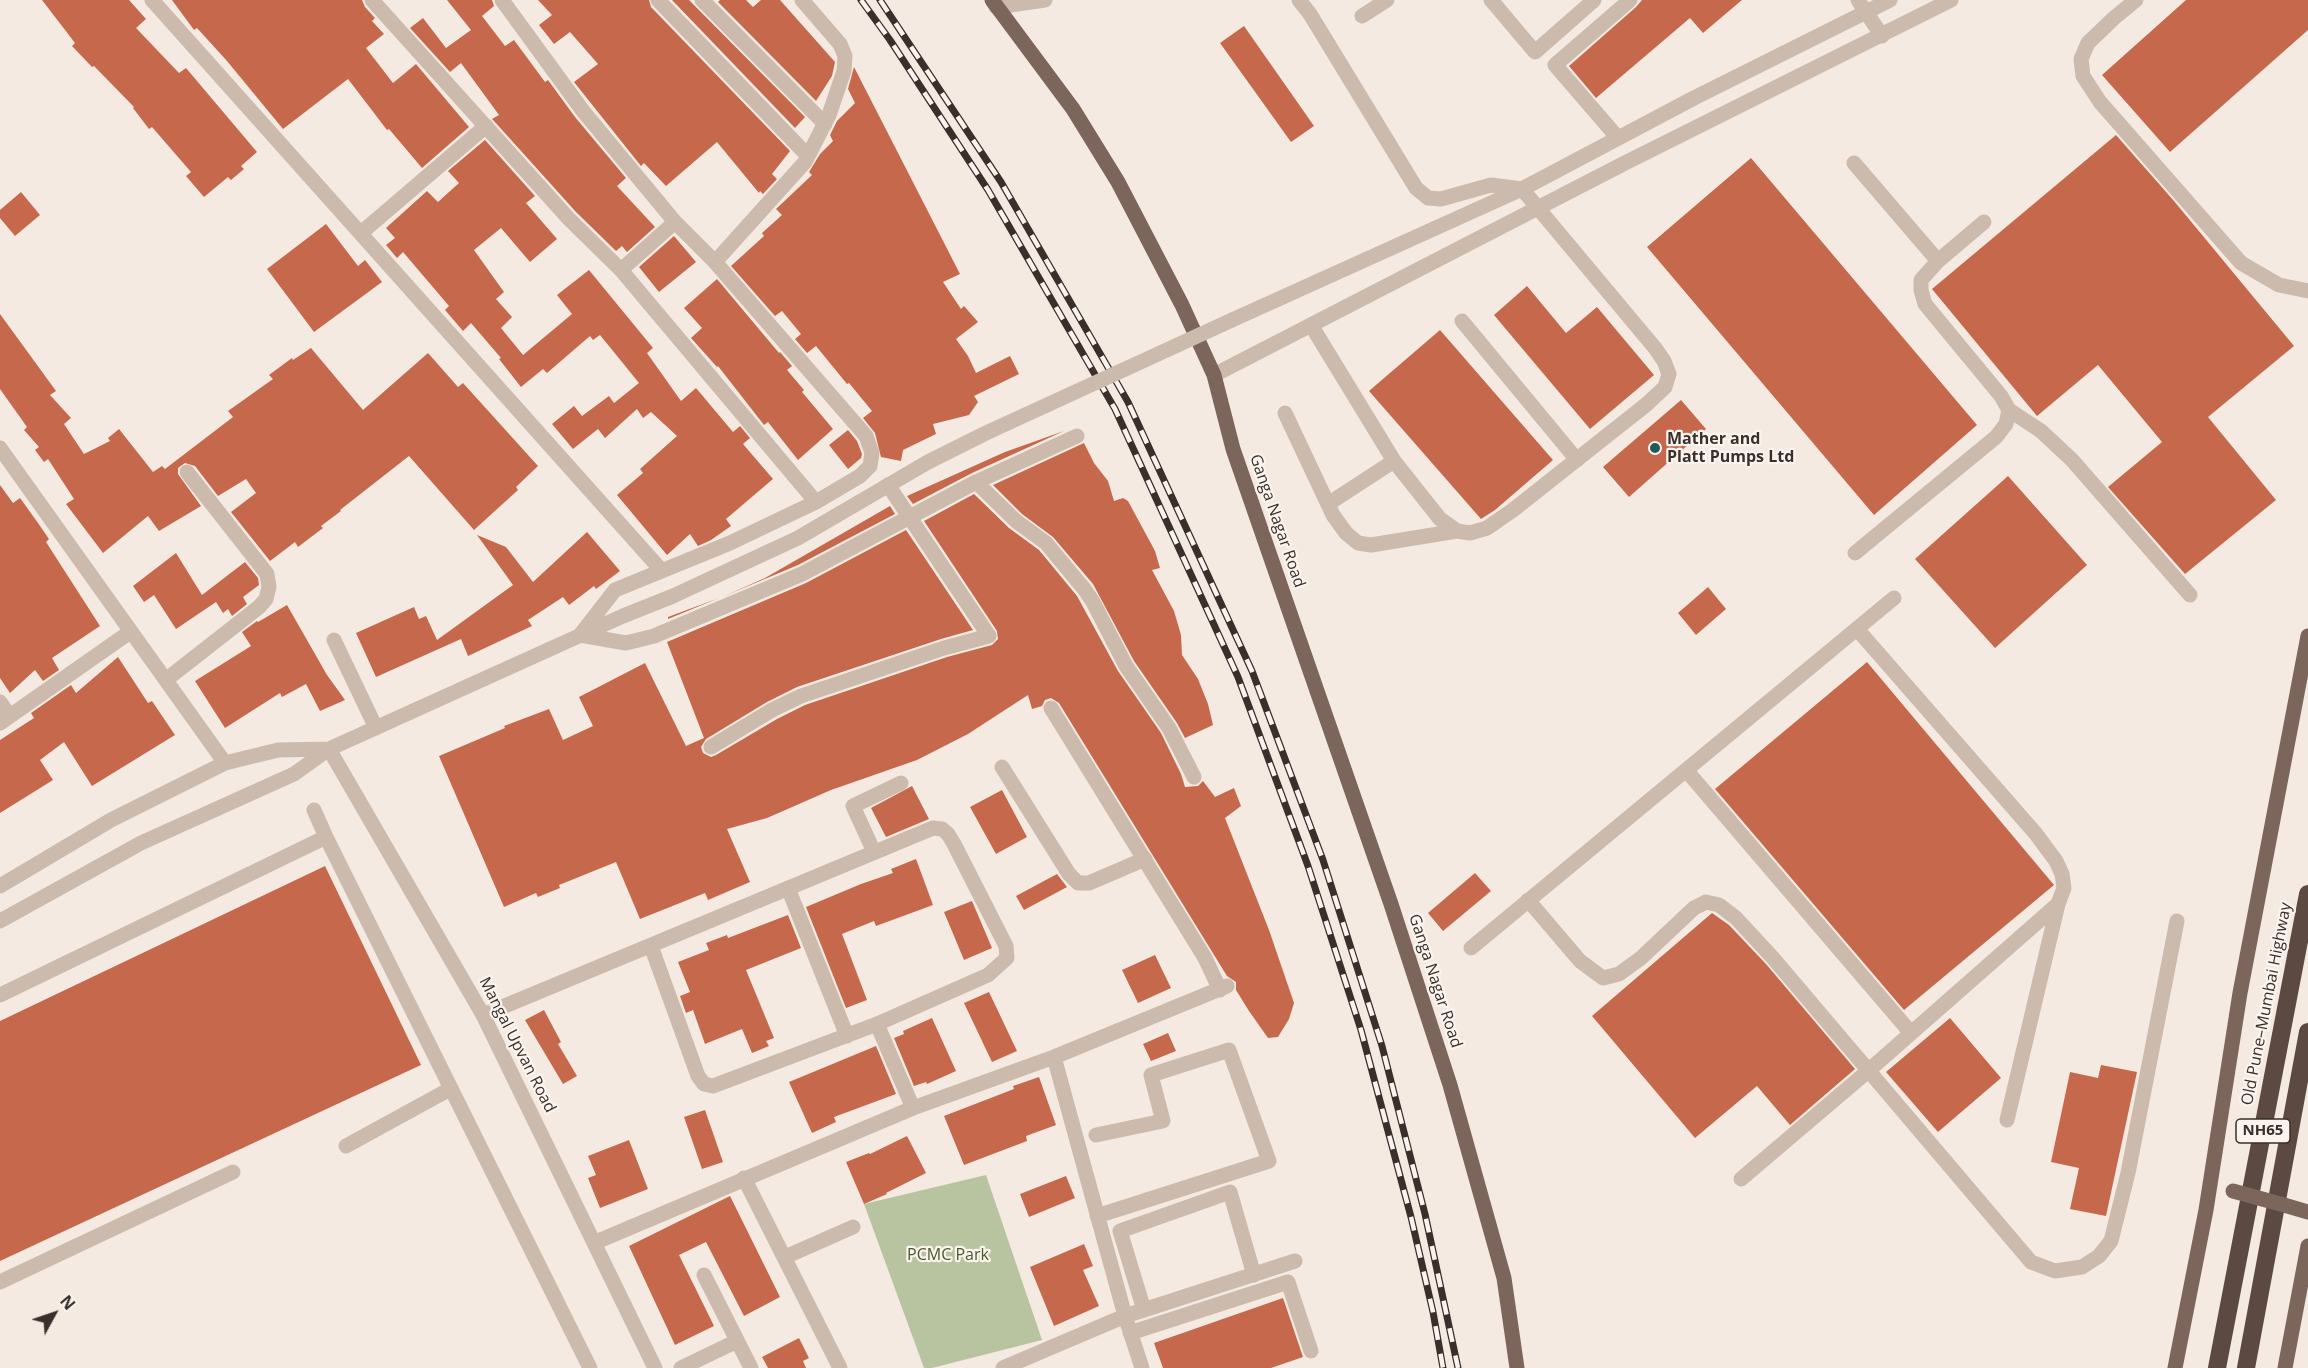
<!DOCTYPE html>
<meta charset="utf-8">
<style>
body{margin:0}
#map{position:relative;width:2308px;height:1368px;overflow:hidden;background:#f4eae1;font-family:"Open Sans",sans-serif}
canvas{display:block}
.north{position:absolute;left:24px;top:1284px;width:60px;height:60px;-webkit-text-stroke:4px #fbf4ee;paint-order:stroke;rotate:50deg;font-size:16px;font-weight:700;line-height:24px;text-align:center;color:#3a2f2b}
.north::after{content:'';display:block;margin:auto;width:21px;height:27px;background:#3a2f2b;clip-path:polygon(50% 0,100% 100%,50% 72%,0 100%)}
</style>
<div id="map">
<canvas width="2308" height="1368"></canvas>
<div class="north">N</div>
</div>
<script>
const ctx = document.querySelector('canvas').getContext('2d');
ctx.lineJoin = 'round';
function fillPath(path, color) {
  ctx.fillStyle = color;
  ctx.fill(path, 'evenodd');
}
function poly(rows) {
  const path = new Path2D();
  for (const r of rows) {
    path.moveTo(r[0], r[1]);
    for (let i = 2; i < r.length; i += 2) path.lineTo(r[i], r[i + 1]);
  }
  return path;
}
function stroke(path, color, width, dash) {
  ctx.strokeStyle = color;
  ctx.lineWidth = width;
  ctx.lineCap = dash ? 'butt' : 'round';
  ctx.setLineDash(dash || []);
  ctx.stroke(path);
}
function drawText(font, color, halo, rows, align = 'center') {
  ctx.font = font + ' "Open Sans",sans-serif';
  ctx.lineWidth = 4.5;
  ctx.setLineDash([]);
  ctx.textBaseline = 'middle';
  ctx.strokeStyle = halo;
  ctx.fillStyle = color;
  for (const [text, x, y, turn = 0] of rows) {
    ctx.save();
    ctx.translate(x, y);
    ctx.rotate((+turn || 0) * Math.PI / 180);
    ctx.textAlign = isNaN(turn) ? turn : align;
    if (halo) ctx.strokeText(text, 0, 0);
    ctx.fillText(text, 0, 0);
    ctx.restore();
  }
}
fillPath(poly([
 [986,1175,1042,1340,932,1368,924,1368,864,1204]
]), '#b8c3a0');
fillPath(poly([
 [42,0,129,0,146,19,136,28,179,73,186,68,257,152,241,166,244,169,231,180,228,177,204,197,186,176,191,172,152,127,149,129,133,108,134,107,94,66,92,67,72,46,75,43],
 [172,0,362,0,365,7,375,18,372,21,384,34,366,48,393,83,416,64,469,127,422,168,389,129,387,130,348,79,283,129,227,61,197,28,194,30],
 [447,0,492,0,494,6,482,16,505,46,514,40,545,82,548,80,575,117,626,178,617,186,655,227,627,252,622,246,616,251,576,212,494,121,492,119,499,115,461,63,450,72,410,28,423,18,446,48,471,30],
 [538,0,649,0,651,7,790,151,772,174,777,179,763,194,760,191,759,193,717,142,666,186,644,163,641,166,574,82,598,64,570,32,554,44,539,25,552,15],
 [672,0,689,0,805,117,795,128],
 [720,0,746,0,753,7,761,0,780,0,835,62,832,76,816,101,718,2],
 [1642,0,1742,0,1703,33,1690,18,1596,98,1569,66,1636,7],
 [2186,0,2308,0,2308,30,2170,152,2102,75],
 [1244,26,1314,126,1291,142,1220,43],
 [854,67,960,274,943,282,961,309,964,306,978,322,956,339,968,356,976,373,1010,356,1019,374,974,396,978,402,969,415,933,424,936,434,903,450,901,461,881,457,875,433,863,418,872,411,849,383,847,384,816,346,807,353,795,339,801,334,782,311,775,316,731,266,764,236,762,233,782,215,776,209,812,175,809,172,820,154,833,141,830,135,837,121,855,103,848,89],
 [2116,135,2174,201,2294,346,2208,417,2276,500,2185,574,2108,487,2162,442,2098,365,2037,416,1932,289],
 [485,140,535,196,526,203,557,239,530,262,501,228,474,250,504,292,496,299,512,317,501,328,523,355,572,314,557,295,589,270,653,348,647,353,681,401,696,388,733,432,740,426,750,438,743,444,773,479,726,519,731,526,711,540,698,546,690,534,667,555,617,495,643,473,640,469,677,436,651,412,643,418,637,409,605,438,598,429,573,449,552,424,574,406,582,416,609,396,614,403,639,383,600,335,593,340,590,336,547,373,543,369,521,387,499,359,501,358,471,323,463,331,445,310,449,306,403,252,397,258,386,245,395,238,386,228,427,191,438,202,459,183,448,171],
 [1751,158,1977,425,1874,515,1647,247],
 [21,192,40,215,15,236,0,218,0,210],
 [326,224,358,266,365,260,382,282,314,332,267,269],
 [674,236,696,262,659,292,639,267],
 [717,279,779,353,780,352,792,366,787,370,804,390,802,392,833,429,798,460,768,422,764,425,718,366,717,367,691,338,702,328,684,308],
 [1527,286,1566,333,1597,307,1654,375,1590,429,1494,315],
 [0,314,56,391,50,395,71,418,64,424,84,454,110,441,108,438,119,429,153,472,162,466,165,469,233,417,228,411,273,379,269,375,292,358,293,360,311,348,363,410,428,353,458,387,463,383,538,466,516,487,518,490,474,530,409,456,340,510,341,511,321,526,323,528,298,547,295,542,270,561,231,512,256,493,246,479,218,496,195,466,185,463,178,468,178,474,201,506,159,531,148,516,103,553,66,504,74,499,48,459,44,462,35,450,39,447,24,430,27,427,0,389],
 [1440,330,1553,460,1495,510,1481,519,1369,391],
 [1681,400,1706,429,1629,497,1603,467],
 [848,430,857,441,862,454,861,458,848,469,829,445],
 [1064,431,972,473,913,504,907,496,1005,452],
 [1084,443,1094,463,1108,481,1114,501,1123,498,1128,501,1155,551,1160,568,1152,570,1174,611,1181,635,1182,655,1198,679,1208,704,1213,725,1185,738,1177,723,1134,661,1093,584,1053,537,1022,514,993,485],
 [2008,476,2087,565,1995,648,1915,559],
 [0,485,13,503,20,498,38,523,49,539,46,542,100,626,52,658,59,670,43,681,35,670,10,693,0,678],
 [974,494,1009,528,1039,550,1077,596,1118,671,1161,733,1181,774,1185,787,1198,786,1203,781,1215,797,1234,788,1241,806,1225,818,1269,930,1294,1003,1289,1019,1278,1037,1268,1038,1249,1011,1236,990,1236,982,1227,976,1059,703,1051,698,1045,700,1042,706,1032,709,1028,695,968,734,917,760,831,790,767,818,727,829,750,882,708,900,705,893,640,919,616,862,559,885,560,888,538,897,536,893,504,907,439,756,505,728,504,726,549,709,563,740,593,726,579,697,645,663,686,746,704,738,667,642,806,583,906,530,973,630,941,639,797,687,767,702,706,739,701,747,703,753,711,757,716,755,777,719,805,705,947,657,992,645,998,639,997,631,924,521],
 [890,506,895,514,798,565,722,597,765,578],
 [587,532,620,571,596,589,594,586,569,605,563,597,528,620,532,626,468,656,461,639,376,677,356,633,414,607,419,619,426,616,437,640,513,585,477,535,506,547,533,582],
 [176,553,202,595,245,562,258,578,259,585,243,597,247,604,232,616,228,609,223,613,216,602,176,629,154,595,144,602,133,586],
 [1708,587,1726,609,1696,635,1678,613],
 [719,598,668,619,668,617],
 [287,605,327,675,345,700,320,711,306,684,282,697,280,693,225,728,195,681,251,646,242,632,257,621,258,622],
 [118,657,148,703,152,701,175,735,92,786,64,742,40,760,53,780,0,813,0,740,34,718,31,713,71,685,76,693],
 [1867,662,2054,885,1904,1010,1715,789],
 [912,786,929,819,886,837,871,808],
 [1002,790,1027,837,996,854,970,807],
 [916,859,933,905,876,926,874,921,842,934,867,1000,846,1008,806,907,861,884,893,873,891,869],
 [325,866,421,1065,0,1261,0,1021],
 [1475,873,1491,891,1443,931,1428,913],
 [1057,874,1067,887,1024,910,1016,896],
 [972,901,992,948,964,960,944,912],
 [1712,913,1729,925,1766,964,1855,1069,1790,1125,1757,1086,1695,1138,1592,1016],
 [788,915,801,948,746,970,774,1038,766,1041,769,1046,752,1053,742,1029,705,1044,693,1010,686,1013,680,996,690,992,678,962,709,950,706,943,727,935,728,938],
 [1155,955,1171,988,1138,1003,1122,970],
 [989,992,1017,1051,992,1062,964,1003],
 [544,1010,561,1042,558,1044,577,1076,563,1084,525,1020],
 [932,1018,956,1071,927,1084,926,1082,914,1086,894,1038,904,1034,903,1031],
 [1950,1018,2001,1078,1938,1132,1886,1072],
 [1168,1033,1176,1051,1151,1061,1143,1044],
 [876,1046,896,1094,834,1117,836,1122,812,1133,789,1082],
 [2101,1065,2137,1072,2106,1216,2070,1209,2079,1168,2051,1162,2070,1072,2098,1078],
 [1039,1077,1056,1125,1026,1136,1027,1141,964,1165,944,1116,1014,1089,1013,1086],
 [705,1110,723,1162,702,1169,684,1117],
 [907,1136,926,1173,886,1193,887,1194,864,1204,846,1162,869,1153,870,1154],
 [629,1140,648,1189,600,1208,588,1178,596,1175,588,1156],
 [1066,1176,1075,1198,1029,1217,1020,1194],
 [730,1196,780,1297,744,1316,706,1242,679,1255,714,1326,675,1345,629,1246],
 [1084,1244,1093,1266,1083,1270,1099,1306,1054,1326,1030,1267],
 [1283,1298,1303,1357,1271,1368,1163,1368,1154,1343],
 [799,1338,809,1358,803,1361,806,1368,768,1368,762,1357]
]), '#c6684c');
stroke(poly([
 [152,0,662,571],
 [372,0,569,219,621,270,816,502],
 [502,0,583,111,675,222,715,262,866,436,872,453,870,466,860,476,816,502,730,543,615,590,580,635,626,643,654,636,802,574,976,482,1077,436],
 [658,0,808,156],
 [702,0,825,124],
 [1299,0,1310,14,1416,188,1428,198,1441,199,1491,185,1522,189,1655,348,1664,361,1669,374,1665,387,1647,404,1513,510,1487,528,1470,533,1457,531,1440,519,1394,461,1311,325],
 [1491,0,1535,52,1594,0],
 [1858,0,1882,36],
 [2136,0,2114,18,2088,43,2081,59,2083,76,2100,102,2241,263,2279,285,2308,291],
 [996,7,1045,0],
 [1362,16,1387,0],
 [1618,138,1555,65,1630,0],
 [1854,163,1938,261],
 [361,233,486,126],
 [715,262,805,162,829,115,844,71,845,56,840,44,802,0],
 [621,270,675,222],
 [1232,320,1522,189,1694,98,1890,0],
 [1462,321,1577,460],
 [1214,375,1623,164,1951,0],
 [2009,410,2041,431,2072,460,2190,595],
 [1285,413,1333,515,1346,533,1358,543,1371,545,1457,531],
 [0,448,225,763],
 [976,482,1016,521,1046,543,1085,590,1093,602,1126,666,1169,728,1194,777],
 [1328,504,1394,461],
 [1855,553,1996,437,2006,424,2009,410,2001,396,1925,304,1921,290,1921,280,1938,261,1984,222],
 [334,640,376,728],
 [167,679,259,607,266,599,269,587,267,574,187,472],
 [0,702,10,716],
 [1051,708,1205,958,1220,990],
 [0,723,130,632],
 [711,747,772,710,801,696,944,648,989,636,888,485],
 [329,749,483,1015,655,1368],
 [1002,767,1069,874,1078,883,1089,883,1145,859],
 [1686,770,1911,1033],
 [314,810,326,837,590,1368],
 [874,852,853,806,901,783],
 [0,886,111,820,225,763,278,750,329,749],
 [788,888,847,1036],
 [1528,900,1580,961,1603,978,1619,974,1641,958,1694,908,1706,902,1719,905,1736,918,1773,958,2031,1262,2055,1271,2082,1267,2099,1256,2111,1241,2128,1173,2177,921],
 [0,921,141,843,294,774,329,749,623,616,673,596],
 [1471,948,1894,598],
 [0,995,326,837],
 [483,1015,933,828,942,829,948,834,954,844,1006,946,1007,958,988,975,877,1024,713,1086,704,1084,698,1076,651,946],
 [877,1024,913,1108],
 [1054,1057,1125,1316,1142,1368],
 [2007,1120,2058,904],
 [1096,1135,1163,1121,1151,1075,1229,1050,1269,1161,1097,1216],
 [346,1146,450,1089],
 [744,1178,840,1368],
 [1741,1179,1868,1071,2058,904,2064,888,2062,874,2056,861,2036,834,1857,629],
 [596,1242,913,1108,1054,1057,1227,986],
 [785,1257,853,1227],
 [704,1275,751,1368],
 [0,1282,233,1172],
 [1144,1310,1120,1231,1230,1192,1254,1275],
 [1130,1333,1288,1282,1311,1351],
 [681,1368,737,1341],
 [1003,1368,1125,1316,1295,1261]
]), '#ccbaac', 15);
stroke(poly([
 [992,0,1073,109,1118,182,1182,305,1214,375,1233,449,1391,904,1450,1085,1504,1278,1517,1368],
 [2284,1205,2308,1212],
 [2175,1368,2206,1210,2240,993,2308,636],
 [2285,1368,2308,1246]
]), '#7c665c', 15);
stroke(poly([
 [2217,1368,2308,894],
 [2246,1368,2308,1032]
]), '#5b4942', 18);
const rail = poly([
 [861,0,890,40,988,190,1115,409,1238,677,1308,866,1361,1030,1411,1217,1433,1312,1443,1368],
 [880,0,1001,182,1128,402,1252,671,1323,860,1382,1046,1425,1214,1458,1368]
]);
stroke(rail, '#3a2f2b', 7);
stroke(rail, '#fbf4ee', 4.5, [14]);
stroke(poly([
 [673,596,798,538,928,462,986,433,1232,320]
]), '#ccbaac', 15);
stroke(poly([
 [2233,1191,2284,1205]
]), '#7c665c', 15);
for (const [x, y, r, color] of [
 [1655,448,6,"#205a5d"]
]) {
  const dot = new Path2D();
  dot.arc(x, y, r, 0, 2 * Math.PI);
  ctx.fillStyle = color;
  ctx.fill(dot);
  stroke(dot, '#fbf4ee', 2);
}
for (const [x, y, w] of [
 [2263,1131,54]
]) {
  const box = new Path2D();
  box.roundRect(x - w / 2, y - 12, w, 24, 4.5);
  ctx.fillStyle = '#fbf4ee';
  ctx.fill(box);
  stroke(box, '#3a2f2b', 1.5);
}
drawText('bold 15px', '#3a2f2b', null, [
 ["NH65",2263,1131]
]);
drawText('bold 16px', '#3a2f2b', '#fbf4ee', [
 ["Mather and",1667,439],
 ["Platt Pumps Ltd",1667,457]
], 'left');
drawText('16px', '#3a2f2b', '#fbf4ee', [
 ["Ganga Nagar Road",1277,521,71],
 ["Ganga Nagar Road",1435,981,72],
 ["Old Pune–Mumbai Highway",2267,1004,-79],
 ["Mangal Upvan Road",517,1045,63]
]);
drawText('16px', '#4a592e', '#fbf4ee', [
 ["PCMC Park",948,1255]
]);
</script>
